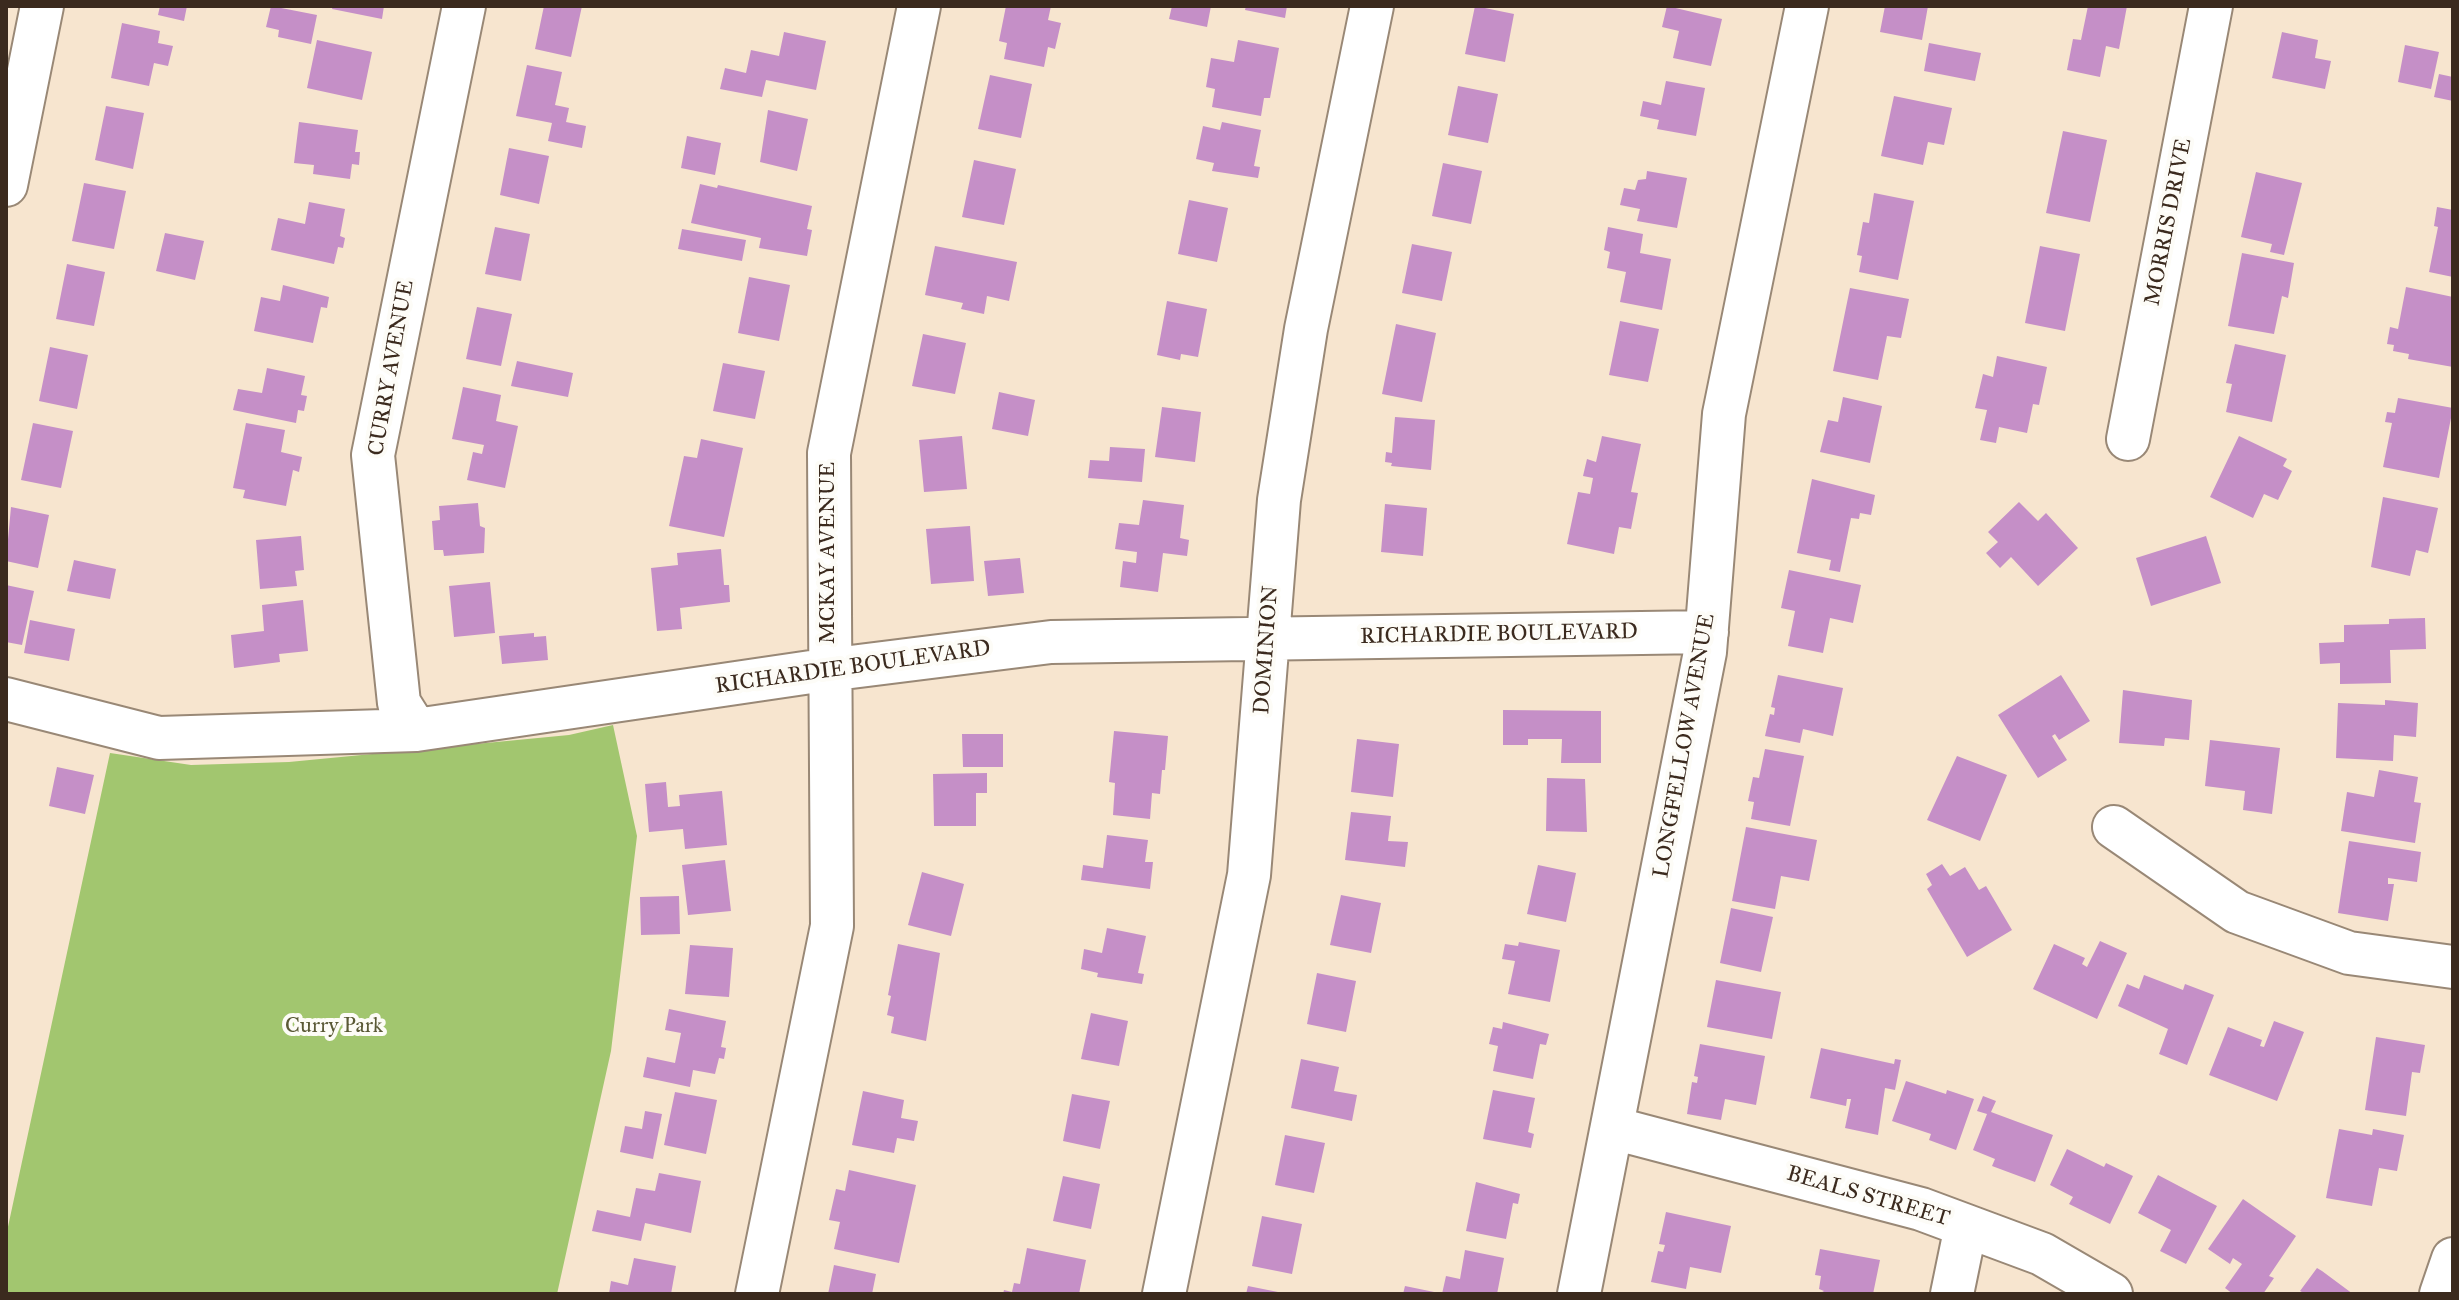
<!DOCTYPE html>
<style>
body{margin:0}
#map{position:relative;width:2459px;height:1300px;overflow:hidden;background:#f7e5cf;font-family:"IM FELL Great Primer",serif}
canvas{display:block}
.frame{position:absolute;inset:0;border:8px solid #3b2a1e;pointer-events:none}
</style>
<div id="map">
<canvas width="2459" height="1300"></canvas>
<div class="frame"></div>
</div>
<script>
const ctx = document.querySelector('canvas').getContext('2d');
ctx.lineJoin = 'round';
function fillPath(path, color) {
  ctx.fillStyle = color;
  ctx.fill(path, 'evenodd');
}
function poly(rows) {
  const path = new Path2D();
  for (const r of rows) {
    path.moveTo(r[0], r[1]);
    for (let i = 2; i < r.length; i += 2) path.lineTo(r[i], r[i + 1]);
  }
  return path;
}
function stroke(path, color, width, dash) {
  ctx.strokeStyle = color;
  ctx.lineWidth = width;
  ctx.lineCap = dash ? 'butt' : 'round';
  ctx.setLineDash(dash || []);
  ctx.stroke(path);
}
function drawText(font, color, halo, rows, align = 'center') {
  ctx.font = font + ' "IM FELL Great Primer",serif';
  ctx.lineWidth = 8;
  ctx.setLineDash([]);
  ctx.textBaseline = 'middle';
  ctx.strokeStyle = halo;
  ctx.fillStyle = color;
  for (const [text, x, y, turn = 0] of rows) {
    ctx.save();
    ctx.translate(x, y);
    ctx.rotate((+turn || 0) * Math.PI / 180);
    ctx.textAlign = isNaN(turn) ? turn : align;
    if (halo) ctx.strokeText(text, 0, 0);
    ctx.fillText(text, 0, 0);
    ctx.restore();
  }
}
fillPath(poly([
 [613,725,637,836,611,1051,557,1294,6,1294,6,1236,110,753,191,765,289,762,569,735]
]), '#a2c66f');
fillPath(poly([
 [160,6,187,6,184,21,158,15],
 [271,6,317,15,311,44,278,37,279,30,266,27],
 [333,6,384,6,382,19,332,9],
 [544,6,582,6,571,57,535,49],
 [1006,6,1051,6,1048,20,1061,23,1055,49,1048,47,1044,67,1004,59,1007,43,999,41],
 [1172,6,1211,6,1207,27,1169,19],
 [1246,6,1287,6,1285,18,1245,10],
 [1475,6,1514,14,1505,62,1465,54],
 [1667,6,1722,19,1711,66,1673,58,1679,31,1662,27],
 [1885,6,1928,6,1922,40,1880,32],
 [2088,6,2127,6,2119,49,2106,46,2100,77,2067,70,2073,39,2081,40],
 [122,23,160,31,158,43,173,46,168,66,154,63,149,86,111,78],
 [784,32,826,41,816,90,766,80,762,97,720,89,725,68,746,73,751,50,779,56],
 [2282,32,2318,40,2315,58,2331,61,2325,89,2272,78],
 [317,40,372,52,362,100,307,88],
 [1238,40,1279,48,1270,98,1264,98,1261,116,1212,107,1215,89,1206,87,1211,58,1234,62],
 [1929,43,1981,53,1975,81,1924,71],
 [2405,45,2439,52,2431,89,2398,82],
 [527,65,562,72,555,105,569,108,566,122,586,126,582,148,548,141,552,123,516,116],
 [2439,74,2453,77,2453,101,2434,97],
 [990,75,1032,84,1021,138,978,129],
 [1666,81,1705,88,1696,136,1657,129,1659,120,1640,116,1643,101,1661,105],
 [1458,86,1498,94,1488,143,1448,135],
 [1894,96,1952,108,1944,145,1928,142,1923,165,1881,156],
 [106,106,144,113,133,169,95,160],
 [768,110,808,119,797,171,760,162],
 [299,122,358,130,355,152,360,152,359,165,352,164,350,179,313,174,314,165,294,163],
 [1222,122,1261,130,1254,166,1260,167,1258,178,1212,171,1214,163,1196,159,1203,126,1220,130],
 [2063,131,2107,140,2090,222,2046,213],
 [687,136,721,143,715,175,681,168],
 [509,148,549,156,539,204,500,195],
 [974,160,1016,169,1004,225,962,217],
 [1443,163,1482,171,1471,224,1432,216],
 [1647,171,1687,178,1677,228,1637,221,1640,209,1620,205,1624,188,1635,190,1638,180,1646,179],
 [2256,172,2302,183,2284,255,2270,252,2272,244,2241,237],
 [84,183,126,191,114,249,72,241],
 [700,184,717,188,718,185,812,206,807,229,812,230,807,256,759,248,761,238,691,223],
 [1874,193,1914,201,1898,280,1859,272,1862,256,1857,255,1863,222,1869,223],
 [1189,200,1228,208,1217,262,1178,254],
 [309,202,345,209,340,236,345,238,343,248,338,247,334,264,271,250,278,218,305,224],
 [2437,207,2453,210,2453,277,2429,272,2438,227,2434,226],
 [495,227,530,234,521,281,485,274],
 [1608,227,1643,234,1640,253,1671,259,1662,310,1620,302,1626,272,1607,268,1610,252,1604,250],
 [682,229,746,240,742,261,678,249],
 [165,233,204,241,195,280,156,271],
 [1412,244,1452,252,1442,301,1402,293],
 [935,246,1017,262,1009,301,987,296,984,314,961,309,963,303,925,295],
 [2040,246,2080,254,2065,331,2025,323],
 [2242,253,2294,263,2288,298,2282,296,2274,334,2228,326],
 [67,264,105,272,94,326,56,319],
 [749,277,790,285,779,341,738,333],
 [283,285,329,297,327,308,321,307,313,343,254,331,261,297,280,301],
 [2406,287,2453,297,2453,367,2408,359,2409,354,2393,351,2394,345,2387,344,2390,327,2398,329],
 [1850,288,1909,299,1901,338,1887,336,1878,380,1833,371],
 [1167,301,1207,309,1198,357,1181,354,1180,360,1157,355],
 [477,307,512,314,501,366,466,359],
 [1620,321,1659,329,1648,382,1609,375],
 [1396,324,1436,333,1422,402,1382,394],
 [923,334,966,343,955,394,912,386],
 [2235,344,2286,355,2272,422,2226,412,2232,384,2226,383],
 [50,347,88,355,77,409,39,401],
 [1997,356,2047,367,2039,405,2033,404,2027,433,1999,427,1996,443,1980,440,1987,410,1975,408,1983,374,1993,377],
 [517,361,573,373,568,397,511,386],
 [723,363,765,371,755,419,713,411],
 [267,368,305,376,301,395,307,396,304,411,298,410,296,423,233,410,238,389,262,393],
 [463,387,501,395,496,421,518,426,505,488,467,480,473,452,482,454,484,445,452,439],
 [999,392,1035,400,1028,436,992,429],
 [1843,397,1882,406,1870,463,1820,452,1828,420,1838,422],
 [2398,398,2453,408,2439,478,2383,467,2392,423,2385,422,2387,412,2395,413],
 [1162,407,1201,412,1195,462,1155,457],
 [1395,417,1435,420,1431,470,1391,466,1392,463,1385,462,1386,452,1392,453],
 [33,423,73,431,61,488,21,480],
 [246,423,285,430,281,452,302,457,299,472,293,470,286,506,243,498,245,490,233,488],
 [962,436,967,489,924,492,919,440],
 [1602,436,1641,444,1631,492,1638,493,1631,529,1619,527,1614,554,1567,544,1578,492,1590,494,1593,478,1583,476,1587,459,1596,462],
 [2239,436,2287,459,2283,466,2292,471,2278,500,2264,494,2253,518,2210,497],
 [701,439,743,448,724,537,669,526,684,456,697,458],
 [1110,447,1145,449,1142,482,1088,478,1090,460,1109,461],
 [1812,479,1875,495,1871,515,1860,513,1859,519,1851,518,1840,572,1829,570,1831,560,1797,553],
 [2383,497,2438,508,2428,553,2416,550,2410,576,2371,567],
 [1143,500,1184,505,1180,538,1189,540,1187,556,1163,553,1158,592,1120,587,1123,561,1136,563,1137,552,1115,549,1119,523,1139,525],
 [2019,502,2038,521,2046,513,2078,548,2038,586,2011,557,2000,568,1986,553,1998,542,1988,532],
 [478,503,480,526,485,528,484,553,444,556,443,550,434,550,432,521,440,520,439,506],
 [1385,504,1427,508,1423,556,1381,552],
 [11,507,49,515,38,568,6,561],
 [970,526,974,581,931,584,926,529],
 [301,536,304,570,295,571,297,586,260,589,256,540],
 [2206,536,2221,583,2151,606,2136,558],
 [721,549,724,585,729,585,730,602,680,608,682,629,657,631,651,568,678,565,677,553],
 [1020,558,1024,593,988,596,984,561],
 [74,560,116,569,110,599,67,591],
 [1789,570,1861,585,1853,623,1830,618,1823,653,1788,646,1795,611,1781,608],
 [490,582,495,633,454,637,449,586],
 [6,585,34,591,22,645,6,642],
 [303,600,308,651,279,654,280,662,234,668,231,635,264,631,262,605],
 [2425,618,2426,649,2390,650,2391,683,2340,684,2340,663,2320,664,2319,643,2344,642,2344,625,2389,624,2389,619],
 [30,620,75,629,69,661,24,653],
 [534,633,534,637,546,636,548,660,502,664,499,636],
 [1778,675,1843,688,1833,736,1803,729,1800,743,1765,736,1770,714,1774,715,1775,708,1771,707],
 [2061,675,2090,721,2059,740,2055,734,2052,736,2067,760,2038,778,1998,715],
 [2123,690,2192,700,2189,740,2165,738,2164,746,2119,743],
 [2385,700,2418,703,2416,737,2394,735,2393,761,2336,758,2338,703,2385,705],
 [1503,710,1601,711,1601,763,1561,763,1562,739,1528,739,1528,745,1503,745],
 [1114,731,1168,736,1165,770,1162,770,1160,794,1152,793,1150,819,1113,815,1115,783,1109,782],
 [962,734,1003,734,1003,767,963,767],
 [1357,739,1399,744,1393,797,1351,792],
 [2210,740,2280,748,2272,814,2243,810,2245,791,2205,786],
 [1765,749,1804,756,1790,826,1751,819,1754,802,1748,801,1753,777,1759,778],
 [1957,756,2007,775,1980,841,1927,820],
 [57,767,94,775,85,814,49,806],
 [2379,770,2418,777,2414,802,2421,803,2415,843,2341,831,2347,792,2374,797],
 [987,773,987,793,976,793,976,826,934,826,933,774],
 [1547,778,1585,779,1587,832,1546,831],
 [666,782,668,807,680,806,679,795,722,791,727,845,685,849,683,829,649,832,645,784],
 [1351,812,1391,816,1388,841,1408,842,1405,867,1345,860],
 [1746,827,1817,840,1809,881,1781,876,1775,909,1732,901],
 [1107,835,1148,840,1145,862,1153,862,1150,889,1081,880,1083,865,1103,868],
 [2349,841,2421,852,2417,882,2388,878,2388,884,2394,884,2388,921,2338,913],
 [725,860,731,911,688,915,682,865],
 [1942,864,1950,876,1965,867,1979,890,1986,886,2012,930,1967,957,1927,889,1932,885,1926,874],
 [1538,865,1576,873,1566,922,1527,914],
 [922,872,964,884,951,936,908,925],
 [1341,895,1381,903,1371,953,1330,945],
 [679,896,680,934,641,935,640,897],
 [1731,908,1773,917,1761,972,1720,963],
 [1107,928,1146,936,1138,973,1144,974,1142,984,1097,977,1098,973,1081,969,1084,949,1102,953],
 [2100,941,2127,953,2097,1019,2033,989,2054,944,2085,958,2082,964,2087,967],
 [1519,942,1560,950,1550,1002,1508,994,1515,961,1502,959,1505,944,1518,946],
 [898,944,940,953,926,1041,891,1033,894,1017,887,1015,891,996,888,995],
 [690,945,733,948,729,997,685,994],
 [1317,973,1356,981,1346,1032,1307,1024],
 [2144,975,2183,990,2185,984,2214,995,2187,1065,2159,1054,2168,1029,2118,1006,2127,984,2139,989],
 [1716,980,1781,992,1772,1039,1707,1027],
 [669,1009,726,1021,721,1047,726,1048,724,1059,719,1058,715,1074,693,1070,690,1087,643,1077,647,1057,675,1063,681,1033,665,1030],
 [1091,1013,1128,1021,1119,1066,1081,1059],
 [2274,1021,2304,1032,2277,1101,2209,1075,2228,1027,2262,1040,2260,1046,2264,1047],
 [1503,1022,1549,1034,1546,1045,1540,1044,1533,1079,1493,1071,1498,1046,1489,1044,1493,1027,1502,1029],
 [2376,1037,2425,1045,2420,1073,2412,1072,2406,1116,2365,1110],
 [1700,1044,1765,1056,1756,1105,1725,1099,1721,1120,1687,1114,1692,1082,1697,1083,1698,1077,1694,1076],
 [1821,1048,1894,1064,1895,1059,1901,1060,1895,1090,1885,1088,1878,1135,1845,1128,1851,1099,1847,1099,1846,1106,1810,1098],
 [1301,1059,1339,1067,1334,1091,1357,1095,1352,1121,1291,1108],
 [1906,1081,1946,1094,1947,1090,1974,1099,1956,1150,1929,1140,1931,1134,1892,1121],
 [1493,1090,1535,1098,1528,1132,1534,1134,1531,1148,1483,1139],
 [863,1091,904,1100,901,1118,918,1121,914,1141,897,1138,894,1153,852,1145],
 [675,1092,717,1100,706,1154,664,1145],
 [1072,1094,1110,1101,1100,1149,1063,1141],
 [1983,1096,1996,1101,1991,1112,2053,1135,2035,1182,1992,1166,1995,1159,1973,1150,1987,1114,1977,1111],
 [645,1111,662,1114,653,1159,620,1152,625,1126,642,1129],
 [2339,1129,2372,1135,2373,1129,2404,1135,2397,1171,2379,1168,2372,1206,2326,1198],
 [1285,1135,1325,1143,1314,1193,1275,1185],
 [2067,1149,2104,1167,2106,1163,2133,1176,2110,1224,2069,1204,2073,1197,2050,1185],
 [849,1170,916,1185,899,1263,834,1249,840,1222,829,1220,836,1189,845,1191],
 [659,1173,701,1181,691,1233,645,1223,641,1241,592,1231,597,1210,630,1217,636,1188,655,1191],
 [2158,1175,2217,1206,2186,1264,2160,1251,2171,1230,2138,1213],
 [1063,1176,1100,1184,1091,1229,1053,1221],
 [1476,1182,1520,1194,1518,1204,1513,1203,1506,1239,1466,1231],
 [2243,1199,2296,1236,2269,1276,2274,1278,2263,1294,2233,1294,2225,1288,2242,1264,2233,1258,2230,1264,2208,1249],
 [1666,1212,1731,1226,1721,1273,1690,1267,1686,1289,1651,1282,1658,1251,1663,1252,1665,1245,1659,1244],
 [1262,1216,1302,1224,1292,1274,1252,1266],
 [1027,1248,1086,1260,1079,1294,1003,1294,1004,1290,1012,1292,1014,1283,1020,1284],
 [1820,1249,1880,1260,1873,1294,1819,1294,1824,1291,1819,1289,1821,1276,1815,1275],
 [1465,1250,1504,1258,1497,1294,1442,1294,1446,1276,1460,1279],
 [634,1258,676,1266,671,1294,609,1294,611,1281,628,1285],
 [834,1265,876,1274,872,1294,828,1294],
 [2317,1268,2322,1271,2353,1294,2306,1294,2300,1291],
 [1248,1286,1283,1293,1282,1294,1246,1294],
 [1405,1286,1439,1293,1439,1294,1403,1294]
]), '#c58fc7');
const minor = poly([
 [6,185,42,6],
 [2128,439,2211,6],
 [6,699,159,738,416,730,811,672,1051,642,1707,632],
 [416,730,399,703,373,455,464,6],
 [2114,827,2237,912,2349,953,2453,967],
 [1613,1128,1921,1209,2042,1254,2111,1294],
 [757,1294,832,926,829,453,919,6],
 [1164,1294,1249,875,1279,500,1306,329,1372,6],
 [1579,1294,1705,652,1724,414,1807,6],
 [1952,1294,1966,1226],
 [2441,1294,2453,1259]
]);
stroke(minor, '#998876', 46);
stroke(minor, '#fff', 42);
drawText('22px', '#3b2a1e', '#fdfcf7', [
 ["MORRIS DRIVE",2169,222,-79],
 ["CURRY AVENUE",392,368,-80],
 ["MCKAY AVENUE",829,553,-90],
 ["RICHARDIE BOULEVARD",1499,635,-1],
 ["DOMINION",1267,650,-86],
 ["RICHARDIE BOULEVARD",853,668,-8],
 ["LONGFELLOW AVENUE",1685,746,-80],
 ["BEALS STREET",1868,1197,16]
]);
drawText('22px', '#5a5936', '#fdfcf7', [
 ["Curry Park",334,1027]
]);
</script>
